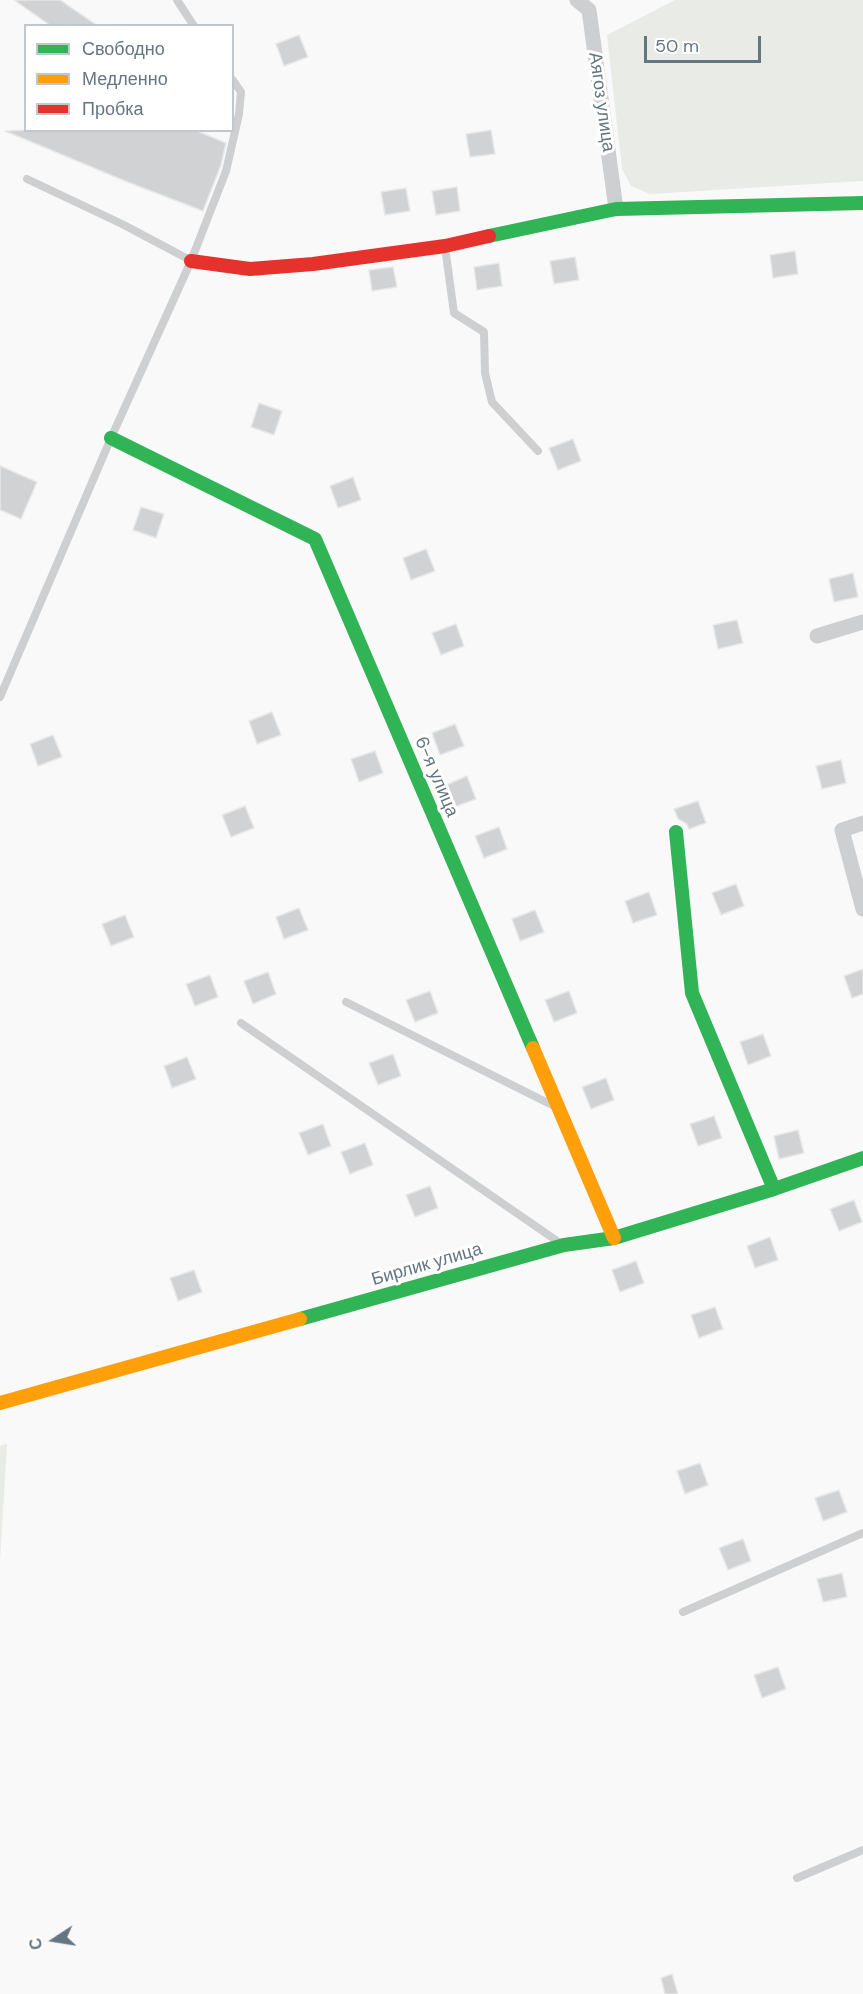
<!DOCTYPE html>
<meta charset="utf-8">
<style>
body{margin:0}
#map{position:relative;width:863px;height:1994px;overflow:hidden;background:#f9f9f9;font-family:"DM Sans",sans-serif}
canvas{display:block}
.legend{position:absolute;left:24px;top:24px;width:210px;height:108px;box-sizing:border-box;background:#fff;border:2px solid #c1c8cd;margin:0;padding:8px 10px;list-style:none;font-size:18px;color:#657683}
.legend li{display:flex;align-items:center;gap:12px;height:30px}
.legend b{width:30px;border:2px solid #c1c8cd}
.north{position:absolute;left:24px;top:1910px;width:60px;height:60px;-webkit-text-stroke:4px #fff;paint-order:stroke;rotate:258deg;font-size:16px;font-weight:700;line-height:24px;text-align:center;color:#657683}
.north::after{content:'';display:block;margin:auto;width:21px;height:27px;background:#657683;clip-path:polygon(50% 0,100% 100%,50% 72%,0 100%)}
.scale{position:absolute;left:644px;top:36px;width:117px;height:27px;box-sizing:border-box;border:3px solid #657683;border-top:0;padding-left:8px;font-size:18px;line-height:21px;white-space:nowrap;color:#657683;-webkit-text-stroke:4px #fff;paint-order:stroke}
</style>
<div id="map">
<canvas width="863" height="1994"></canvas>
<ul class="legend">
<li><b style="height:8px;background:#30b455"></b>Свободно</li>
<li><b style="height:8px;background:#ff9f0a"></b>Медленно</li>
<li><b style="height:8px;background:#e5322d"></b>Пробка</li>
</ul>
<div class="north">С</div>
<div class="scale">50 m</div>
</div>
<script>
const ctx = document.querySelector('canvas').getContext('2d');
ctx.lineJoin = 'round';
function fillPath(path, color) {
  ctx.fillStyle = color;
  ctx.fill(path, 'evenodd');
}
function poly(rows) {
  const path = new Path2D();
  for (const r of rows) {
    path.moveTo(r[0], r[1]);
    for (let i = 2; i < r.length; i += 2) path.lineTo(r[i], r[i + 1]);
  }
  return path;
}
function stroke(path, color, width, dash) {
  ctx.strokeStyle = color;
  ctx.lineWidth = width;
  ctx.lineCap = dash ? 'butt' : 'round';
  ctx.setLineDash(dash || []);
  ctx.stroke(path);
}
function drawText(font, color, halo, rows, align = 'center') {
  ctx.font = font + ' "DM Sans",sans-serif';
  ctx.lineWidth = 6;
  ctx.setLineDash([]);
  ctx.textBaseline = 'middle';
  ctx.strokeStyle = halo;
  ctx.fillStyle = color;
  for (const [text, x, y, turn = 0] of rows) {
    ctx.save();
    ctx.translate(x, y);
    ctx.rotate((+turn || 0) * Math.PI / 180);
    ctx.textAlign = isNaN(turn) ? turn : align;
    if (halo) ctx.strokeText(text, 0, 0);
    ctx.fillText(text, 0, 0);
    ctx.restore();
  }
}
fillPath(poly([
 [675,0,863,0,863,181,650,194,631,186,622,169,607,35],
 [7,1444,0,1561,0,1446]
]), '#e8ebe6');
const building = poly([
 [14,0,60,0,98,26,51,26,14,0],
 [299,35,308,57,284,66,276,44,299,35],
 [26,130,195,130,226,143,221,165,203,211,125,181,5,131,26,130],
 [491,130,495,154,470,157,466,134,491,130],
 [457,187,460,211,436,215,432,191,457,187],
 [406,188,410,211,385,215,381,192,406,188],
 [795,251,798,274,773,278,770,255,795,251],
 [575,257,579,280,554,284,550,261,575,257],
 [499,263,502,286,477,290,474,267,499,263],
 [393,267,397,287,372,291,369,270,393,267],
 [259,403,282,411,274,435,251,427,259,403],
 [573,439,581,461,558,470,549,448,573,439],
 [0,466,37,482,21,519,0,510,0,466],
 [353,477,361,500,338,508,330,486,353,477],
 [141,507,164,514,156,538,133,530,141,507],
 [426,549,435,571,411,580,403,558,426,549],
 [853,573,858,597,834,602,829,579,853,573],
 [737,620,743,643,718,649,713,625,737,620],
 [456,624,464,646,441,655,432,633,456,624],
 [272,712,281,735,257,744,249,721,272,712],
 [455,724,464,746,440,755,432,733,455,724],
 [53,735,62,757,38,766,30,744,53,735],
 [375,751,383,773,359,782,351,759,375,751],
 [841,760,846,783,822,789,816,766,841,760],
 [467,776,476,799,452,808,444,786,467,776],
 [698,801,706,823,689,829,687,824,678,819,674,809,698,801],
 [245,806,254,828,231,837,222,815,245,806],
 [499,827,507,849,484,858,475,836,499,827],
 [736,884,744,906,721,915,712,893,736,884],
 [649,892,657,915,633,923,625,901,649,892],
 [299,908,308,930,284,939,276,917,299,908],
 [535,910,544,932,520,941,512,919,535,910],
 [125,915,134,937,111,946,102,924,125,915],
 [863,969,863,994,852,998,844,976,863,969],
 [268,972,276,994,253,1004,244,981,268,972],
 [210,975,218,997,195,1006,186,984,210,975],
 [430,991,438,1013,415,1022,406,1000,430,991],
 [569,991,577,1013,554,1022,545,1000,569,991],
 [763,1034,771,1056,748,1065,740,1042,763,1034],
 [393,1054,401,1076,378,1085,369,1063,393,1054],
 [187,1057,196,1079,172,1088,164,1066,187,1057],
 [606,1078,614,1100,591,1109,582,1087,606,1078],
 [714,1116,722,1138,698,1146,690,1124,714,1116],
 [323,1124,331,1146,308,1155,299,1133,323,1124],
 [798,1130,804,1153,779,1159,774,1136,798,1130],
 [365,1143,373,1165,350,1174,341,1152,365,1143],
 [430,1186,438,1208,415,1217,406,1195,430,1186],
 [854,1200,862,1222,839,1231,830,1209,854,1200],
 [770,1237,778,1260,755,1268,747,1246,770,1237],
 [636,1261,644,1283,620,1292,612,1270,636,1261],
 [194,1270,202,1292,178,1301,170,1278,194,1270],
 [715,1307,723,1329,699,1338,691,1315,715,1307],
 [700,1463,708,1485,685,1494,677,1471,700,1463],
 [839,1490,847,1512,823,1521,815,1498,839,1490],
 [743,1539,751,1561,728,1570,719,1548,743,1539],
 [842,1573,847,1597,823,1602,817,1579,842,1573],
 [778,1667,786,1689,762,1698,754,1675,778,1667],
 [672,1974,678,1994,665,1994,661,1978,672,1974]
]);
fillPath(building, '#d0d2d3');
stroke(building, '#e8e8e8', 1.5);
stroke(poly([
 [177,0,194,26],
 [27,179,122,224,190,260],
 [445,247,454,313,484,332,485,373,492,402,538,451],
 [0,697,111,438,191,261,226,171,239,114,241,92,232,79],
 [346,1002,552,1105],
 [241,1023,560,1243],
 [683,1612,863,1533],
 [797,1878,863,1850]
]), '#cecfd0', 8);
stroke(poly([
 [577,0,589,10,616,209],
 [817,636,863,622],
 [863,823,842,830,863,909]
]), '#cecfd0', 15);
stroke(poly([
 [489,236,616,209,863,203],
 [111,438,315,539,533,1048],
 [676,832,692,993,774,1189],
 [300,1319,564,1245,614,1238,774,1189,863,1158]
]), '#30b455', 14);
stroke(poly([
 [533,1048,614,1238],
 [0,1403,300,1319]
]), '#ff9f0a', 14);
stroke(poly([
 [191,261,250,269,313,264,445,246,489,236]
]), '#e5322d', 14);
drawText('18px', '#657683', '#fff', [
 ["Аягоз улица",601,102,82],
 ["6-я улица",436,777,67],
 ["Бирлик улица",427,1265,-16]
]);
</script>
